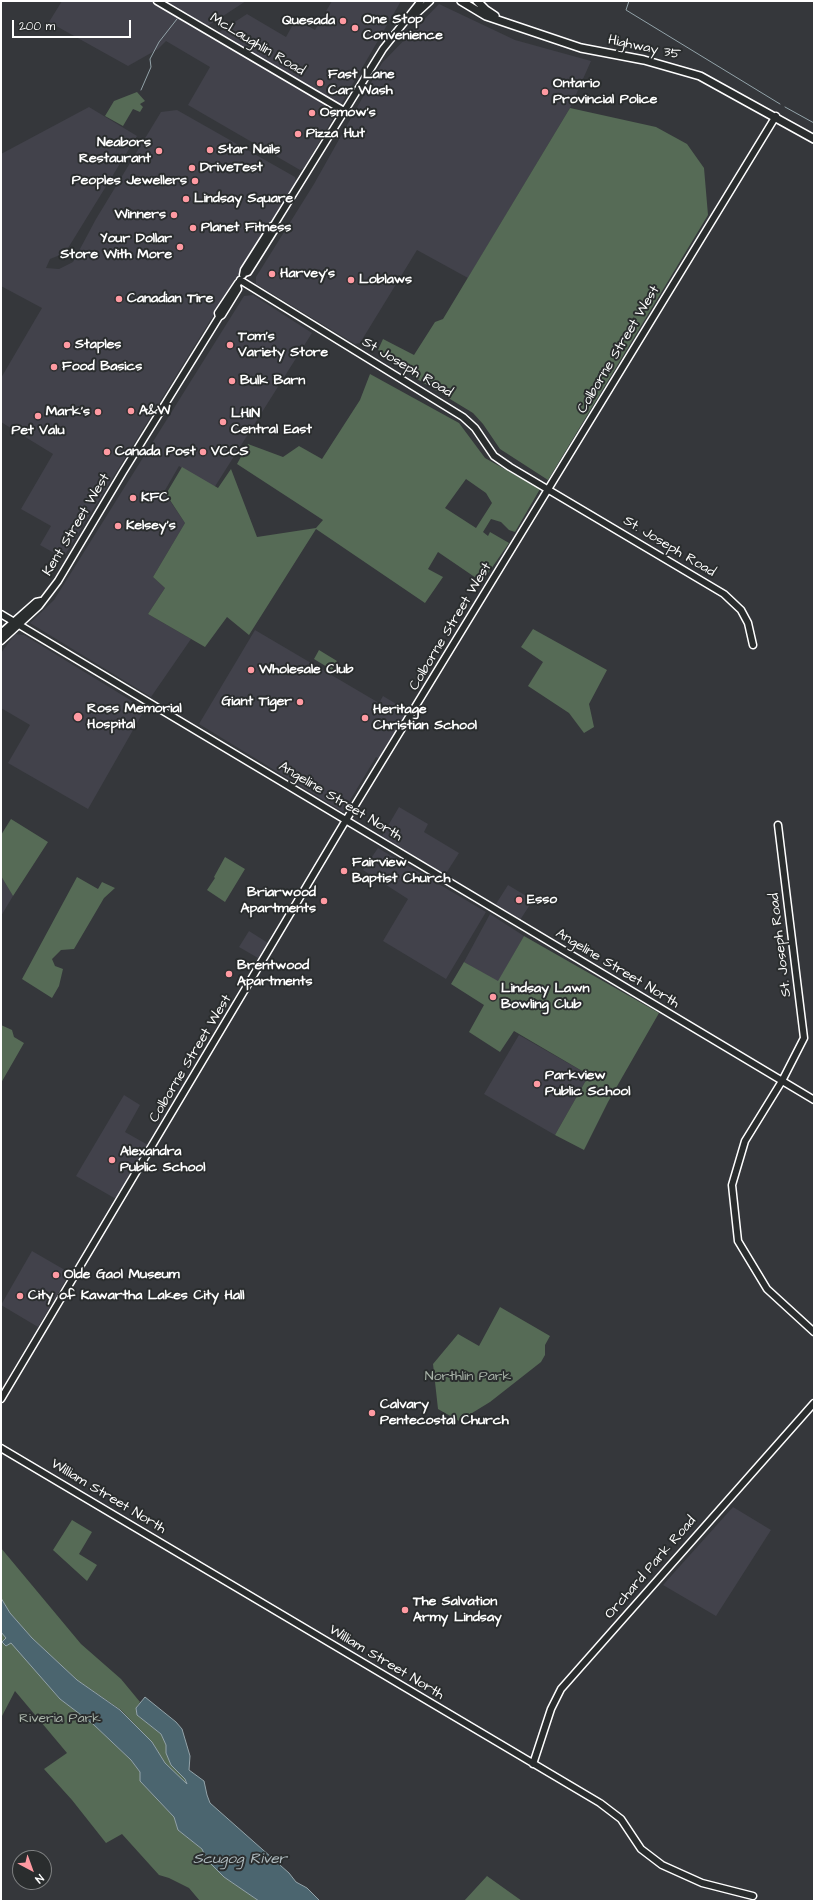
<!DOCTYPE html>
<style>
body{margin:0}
#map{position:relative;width:815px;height:1902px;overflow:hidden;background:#35373b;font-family:"Architects Daughter",sans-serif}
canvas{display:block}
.frame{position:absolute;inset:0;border:2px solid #fff;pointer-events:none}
.north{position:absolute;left:12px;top:1850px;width:40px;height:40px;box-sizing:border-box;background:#2a2d2e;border:1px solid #7f8182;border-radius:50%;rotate:139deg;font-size:11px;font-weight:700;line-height:16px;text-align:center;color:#fff}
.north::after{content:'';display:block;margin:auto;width:14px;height:18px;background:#ff9aa2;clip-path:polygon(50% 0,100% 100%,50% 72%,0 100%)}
.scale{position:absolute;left:12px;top:20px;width:119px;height:18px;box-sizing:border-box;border:2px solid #fff;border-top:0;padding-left:5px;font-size:12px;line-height:14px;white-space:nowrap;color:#fff;-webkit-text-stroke:3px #2a2d2e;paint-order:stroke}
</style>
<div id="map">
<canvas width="815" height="1902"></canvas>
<div class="frame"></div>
<div class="north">N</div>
<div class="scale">200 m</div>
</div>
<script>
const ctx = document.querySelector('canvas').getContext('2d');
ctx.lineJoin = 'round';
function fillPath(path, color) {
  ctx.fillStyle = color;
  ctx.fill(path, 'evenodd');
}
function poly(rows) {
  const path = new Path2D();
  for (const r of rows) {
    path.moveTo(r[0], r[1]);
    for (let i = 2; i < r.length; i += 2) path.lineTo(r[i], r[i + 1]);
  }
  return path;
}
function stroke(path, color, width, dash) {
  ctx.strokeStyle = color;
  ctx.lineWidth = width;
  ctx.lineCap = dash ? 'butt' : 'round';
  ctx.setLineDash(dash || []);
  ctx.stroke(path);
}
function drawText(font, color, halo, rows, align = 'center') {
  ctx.font = font + ' "Architects Daughter",sans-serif';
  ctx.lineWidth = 4;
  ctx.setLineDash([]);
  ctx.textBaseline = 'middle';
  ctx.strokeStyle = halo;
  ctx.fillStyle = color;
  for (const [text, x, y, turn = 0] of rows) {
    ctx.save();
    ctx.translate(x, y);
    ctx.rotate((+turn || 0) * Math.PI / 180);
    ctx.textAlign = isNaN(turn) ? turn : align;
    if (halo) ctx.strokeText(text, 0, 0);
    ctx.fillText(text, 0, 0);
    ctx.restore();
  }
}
fillPath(poly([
 [62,1,246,1,200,31,210,38,247,14,286,37,296,19,315,30,332,1,401,1,304,168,300,170,188,105,210,67,166,41,158,49,128,66,49,22],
 [439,4,515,40,591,61,570,108,468,278,417,250,360,343,355,344,256,284,256,277,314,184,382,63],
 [89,107,137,136,65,253,50,259,46,268,59,269,73,262,96,219,161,112,177,110,295,177,296,182,63,558,40,545,51,526,21,509,53,454,1,422,1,378,42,308,1,286,1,154],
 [253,295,312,333,214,488,179,466,164,492,185,523,153,577,165,588,148,614,191,639,151,697,30,623,54,600,244,296],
 [255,630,379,703,383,696,408,711,380,759,376,757,343,812,199,724],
 [15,634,24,635,145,709,88,809,8,763,30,725,1,708,1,653],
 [399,807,428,824,424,832,459,853,445,875,382,836],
 [378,848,486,912,446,979,383,941,408,899,363,870],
 [1,876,13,896,1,916],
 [508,885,533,900,520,920,496,904],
 [490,914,524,936,498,982,464,962],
 [249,931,268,943,258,958,239,947],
 [519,1035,589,1075,555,1135,484,1094],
 [124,1095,140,1105,125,1132,148,1145,116,1199,76,1176],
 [32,1251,70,1273,38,1327,1,1305],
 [733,1507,771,1530,716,1616,663,1585]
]), '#42424b');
fillPath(poly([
 [137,92,145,101,140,104,143,107,140,112,133,109,123,126,105,116,114,101],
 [570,108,656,127,687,144,704,168,708,215,548,480,500,449,483,424,473,413,404,371,406,367,378,350,383,339,414,355,435,322,443,319],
 [370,374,459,423,485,458,540,489,515,532,509,530,501,522,491,519,483,532,488,536,490,532,509,543,482,582,438,552,428,569,443,577,425,603,316,529,249,635,227,617,205,647,148,614,165,588,153,577,185,523,166,494,182,467,218,488,231,469,257,537,316,528,323,520,237,464,248,444,283,457,299,446,322,459,360,400],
 [466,479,486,493,492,503,476,528,445,508],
 [533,629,607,670,589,704,594,727,584,733,569,713,528,686,543,662,521,647],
 [319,650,337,661,332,670,314,659],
 [11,819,48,842,13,896,1,876,1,835],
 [225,857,245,869,225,902,207,890,215,878,214,877],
 [77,877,98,889,102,882,115,888,104,898,74,949,61,950,52,959,55,966,63,969,59,986,52,998,22,979],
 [524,936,659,1013,608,1102,584,1150,555,1135,589,1075,514,1031,500,1052,469,1032,484,1005,451,984,464,962,498,981],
 [1,1025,12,1030,14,1037,24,1043,1,1083],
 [500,1307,550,1336,545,1345,545,1355,541,1362,490,1402,459,1421,438,1409,433,1364,458,1334,479,1346],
 [72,1520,92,1532,79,1554,97,1565,87,1581,53,1550],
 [1,1548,81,1644,121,1679,140,1702,136,1708,137,1715,161,1734,166,1745,166,1753,171,1765,185,1779,187,1785,165,1763,152,1742,121,1710,77,1680,32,1638,10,1613,1,1598],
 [1,1632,6,1638,6,1646,11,1642,60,1699,93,1724,131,1760,140,1772,140,1781,174,1817,178,1830,202,1849,207,1860,224,1877,259,1901,200,1901,189,1888,169,1878,159,1875,122,1834,106,1843,72,1800,44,1769,67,1753,15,1691,1,1718],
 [487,1876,522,1901,464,1901]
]), '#566b56');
const water = poly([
 [1,1598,10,1613,32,1638,77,1680,120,1710,152,1742,165,1763,187,1784,185,1779,171,1765,166,1753,166,1745,161,1734,137,1715,136,1708,145,1697,176,1722,182,1729,190,1756,189,1770,204,1781,207,1795,210,1803,289,1873,296,1882,307,1888,320,1901,259,1901,224,1877,207,1860,202,1849,178,1830,174,1817,140,1781,140,1772,131,1760,93,1724,60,1699,11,1643,6,1646,2,1642,6,1638,1,1632,1,1598]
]);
fillPath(water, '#4b656f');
stroke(water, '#93a3a9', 1);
stroke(poly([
 [629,1,626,10,780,104],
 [141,90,151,67,150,59,159,42,177,19],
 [785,107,814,123]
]), '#93a3a9', 1);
const secondary = poly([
 [157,1,344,111],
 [408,18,417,13,430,1],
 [245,273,248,272,275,229,274,225,277,220,383,49,421,1],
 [243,275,244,270,272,226,274,225],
 [240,280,463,417,475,428,494,456,510,467,724,594,741,610,748,623,753,645],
 [219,317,218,313,238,283],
 [1,614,814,1100],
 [1,633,36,602,41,601],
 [1,641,39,606,58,581,123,472,219,317,222,315,238,289,237,286],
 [778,825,804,1038,782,1081,745,1141,732,1185,738,1241,767,1289,814,1332],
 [1,1399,343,825,776,116],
 [1,1448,600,1803,621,1819,641,1849,662,1865,702,1883,753,1896],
 [533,1764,551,1709,561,1689,814,1403]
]);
const primary = poly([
 [461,1,486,16,581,48,644,60,700,76,814,139],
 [477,1,486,10,495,16]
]);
stroke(secondary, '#fff', 9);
stroke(primary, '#fff', 10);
stroke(secondary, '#2a2d2e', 6);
stroke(primary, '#2a2d2e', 7);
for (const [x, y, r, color] of [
 [343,21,4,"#ff9aa2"],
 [355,28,4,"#ff9aa2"],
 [320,83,4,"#ff9aa2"],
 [545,92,4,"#ff9aa2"],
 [312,113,4,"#ff9aa2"],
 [298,134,4,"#ff9aa2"],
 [210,150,4,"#ff9aa2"],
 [159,151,4,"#ff9aa2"],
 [192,168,4,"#ff9aa2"],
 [195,181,4,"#ff9aa2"],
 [186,199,4,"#ff9aa2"],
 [174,215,4,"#ff9aa2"],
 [193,228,4,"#ff9aa2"],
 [180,247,4,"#ff9aa2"],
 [272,274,4,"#ff9aa2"],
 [351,280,4,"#ff9aa2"],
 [119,299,4,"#ff9aa2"],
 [67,345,4,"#ff9aa2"],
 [230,345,4,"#ff9aa2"],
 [54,367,4,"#ff9aa2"],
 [232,381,4,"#ff9aa2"],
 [131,411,4,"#ff9aa2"],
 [98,412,4,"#ff9aa2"],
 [38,416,4,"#ff9aa2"],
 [223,422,4,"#ff9aa2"],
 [107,452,4,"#ff9aa2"],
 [203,452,4,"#ff9aa2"],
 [133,498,4,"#ff9aa2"],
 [118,526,4,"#ff9aa2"],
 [251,670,4,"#ff9aa2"],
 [300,702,4,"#ff9aa2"],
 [78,717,5,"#ff9aa2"],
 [365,718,4,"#ff9aa2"],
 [344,871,4,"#ff9aa2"],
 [519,900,4,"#ff9aa2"],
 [324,901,4,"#ff9aa2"],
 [229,974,4,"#ff9aa2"],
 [493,997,4,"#ff9aa2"],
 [537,1084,4,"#ff9aa2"],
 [112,1160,4,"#ff9aa2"],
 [56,1275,4,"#ff9aa2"],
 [20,1296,4,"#ff9aa2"],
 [372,1413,4,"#ff9aa2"],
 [405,1610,4,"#ff9aa2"]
]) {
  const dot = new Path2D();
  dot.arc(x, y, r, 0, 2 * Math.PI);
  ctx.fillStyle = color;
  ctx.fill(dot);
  stroke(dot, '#2a2d2e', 1.5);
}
drawText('bold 14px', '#fff', '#2a2d2e', [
 ["One Stop",363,20],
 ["Convenience",363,36],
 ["Quesada",335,21,"right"],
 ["Fast Lane",328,75],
 ["Car Wash",328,91],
 ["Ontario",553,84],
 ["Provincial Police",553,100],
 ["Osmow's",320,113],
 ["Pizza Hut",306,134],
 ["Neabors",151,143,"right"],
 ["Restaurant",151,159,"right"],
 ["Star Nails",218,150],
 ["DriveTest",200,168],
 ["Peoples Jewellers",187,181,"right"],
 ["Lindsay Square",194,199],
 ["Winners",166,215,"right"],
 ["Planet Fitness",201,228],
 ["Your Dollar",172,239,"right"],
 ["Store With More",172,255,"right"],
 ["Harvey's",280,274],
 ["Loblaws",359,280],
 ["Canadian Tire",127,299],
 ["Tom's",238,337],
 ["Variety Store",238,353],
 ["Staples",75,345],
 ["Food Basics",62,367],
 ["Bulk Barn",240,381],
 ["A&W",139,411],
 ["Mark's",90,412,"right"],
 ["LHIN",231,414],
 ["Central East",231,430],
 ["Pet Valu",38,431,"center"],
 ["Canada Post",115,452],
 ["VCCS",211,452],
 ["KFC",141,498],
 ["Kelsey's",126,526],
 ["Wholesale Club",259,670],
 ["Giant Tiger",292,702,"right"],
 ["Ross Memorial",87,709],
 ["Hospital",87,725],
 ["Heritage",373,710],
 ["Christian School",373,726],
 ["Fairview",352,863],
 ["Baptist Church",352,879],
 ["Briarwood",316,893,"right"],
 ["Apartments",316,909,"right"],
 ["Esso",527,900],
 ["Brentwood",237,966],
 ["Apartments",237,982],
 ["Lindsay Lawn",501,989],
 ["Bowling Club",501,1005],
 ["Parkview",545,1076],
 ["Public School",545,1092],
 ["Alexandra",120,1152],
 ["Public School",120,1168],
 ["Olde Gaol Museum",64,1275],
 ["City of Kawartha Lakes City Hall",28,1296],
 ["Calvary",380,1405],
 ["Pentecostal Church",380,1421],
 ["The Salvation",413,1602],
 ["Army Lindsay",413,1618]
], 'left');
drawText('14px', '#fff', '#2a2d2e', [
 ["McLaughlin Road",257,45,31],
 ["Highway 35",644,48,12],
 ["Colborne Street West",619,350,-59],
 ["St Joseph Road",407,368,31],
 ["Kent Street West",77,525,-59],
 ["St. Joseph Road",669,547,31],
 ["Colborne Street West",451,627,-59],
 ["Angeline Street North",340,802,31],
 ["St. Joseph Road",781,945,-97],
 ["Angeline Street North",617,969,31],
 ["Colborne Street West",191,1059,-59],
 ["William Street North",108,1497,31],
 ["Orchard Park Road",651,1568,-49],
 ["William Street North",386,1663,31]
]);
drawText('14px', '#aab5aa', '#2a2d2e', [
 ["Northlin Park",468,1377],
 ["Riveria Park",60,1719]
]);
drawText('italic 15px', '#aebabe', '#2a2d2e', [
 ["Scugog River",240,1860]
]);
</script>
